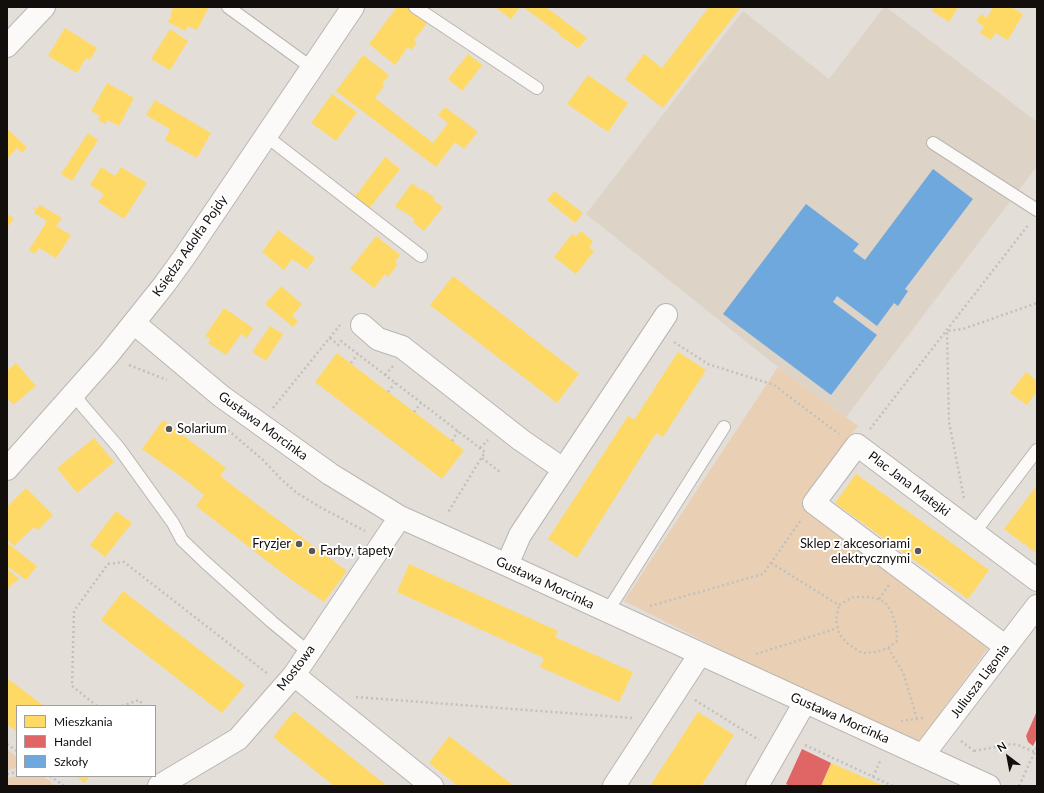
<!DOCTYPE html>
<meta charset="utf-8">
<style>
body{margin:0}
#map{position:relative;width:1044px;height:793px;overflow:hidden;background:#e3ded8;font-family:Lato,sans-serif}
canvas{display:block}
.frame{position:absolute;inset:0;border:8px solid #110e0b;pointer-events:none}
.legend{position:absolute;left:16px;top:705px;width:140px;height:72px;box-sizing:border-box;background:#fff;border:1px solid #a09f9d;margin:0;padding:5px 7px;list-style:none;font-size:12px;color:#110e0b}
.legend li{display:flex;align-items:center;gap:8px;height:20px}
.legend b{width:20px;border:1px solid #a09f9d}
.north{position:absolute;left:988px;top:737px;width:40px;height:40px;-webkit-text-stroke:3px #fff;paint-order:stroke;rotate:328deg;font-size:11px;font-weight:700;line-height:16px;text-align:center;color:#110e0b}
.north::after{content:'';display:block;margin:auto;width:14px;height:18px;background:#110e0b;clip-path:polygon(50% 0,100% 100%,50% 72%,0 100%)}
</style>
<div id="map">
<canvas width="1044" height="793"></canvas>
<div class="frame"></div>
<ul class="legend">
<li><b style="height:11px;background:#ffd966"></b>Mieszkania</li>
<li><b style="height:11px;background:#e06666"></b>Handel</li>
<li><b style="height:11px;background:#6fa8dc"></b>Szkoły</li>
</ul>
<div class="north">N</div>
</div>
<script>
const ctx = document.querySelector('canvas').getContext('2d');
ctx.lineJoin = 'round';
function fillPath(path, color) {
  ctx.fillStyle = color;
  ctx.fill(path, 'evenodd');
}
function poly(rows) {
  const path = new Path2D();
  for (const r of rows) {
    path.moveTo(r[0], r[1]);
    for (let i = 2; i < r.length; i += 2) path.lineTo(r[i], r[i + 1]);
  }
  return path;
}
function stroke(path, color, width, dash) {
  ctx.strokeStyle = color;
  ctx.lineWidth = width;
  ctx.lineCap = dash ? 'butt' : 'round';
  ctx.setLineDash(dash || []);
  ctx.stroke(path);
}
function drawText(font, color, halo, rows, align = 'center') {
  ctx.font = font + ' Lato,sans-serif';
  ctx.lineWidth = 4;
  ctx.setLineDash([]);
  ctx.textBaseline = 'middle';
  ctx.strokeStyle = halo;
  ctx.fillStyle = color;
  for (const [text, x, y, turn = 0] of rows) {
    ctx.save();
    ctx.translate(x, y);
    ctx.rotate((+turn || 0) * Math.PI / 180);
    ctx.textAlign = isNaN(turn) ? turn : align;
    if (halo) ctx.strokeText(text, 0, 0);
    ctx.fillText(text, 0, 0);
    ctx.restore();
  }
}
fillPath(poly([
 [884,7,886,7,1037,122,1037,166,846,417,778,367,586,214,743,11,829,79]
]), '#ddd3c7');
fillPath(poly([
 [778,367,858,426,802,499,991,644,915,747,624,601],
 [7,749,17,757,17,768,7,770],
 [17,776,43,776,50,781,53,786,7,786,7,778]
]), '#e9d0b4');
fillPath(poly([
 [168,7,209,7,197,30,188,26,185,31,168,22,171,17,170,16,173,9],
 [397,7,406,7,427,23,414,40,417,43,411,50,408,47,395,65,369,44],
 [495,7,520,7,511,19],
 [523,7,546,7,587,38,578,48,559,35,560,34],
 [709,7,741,7,663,108,625,79,644,54,662,68],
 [934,7,958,7,949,22,932,11],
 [993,7,1011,7,1023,14,1008,40,995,33,991,40,980,33,984,26,976,21,981,14,987,18],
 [65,28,97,48,90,60,86,58,77,73,48,56],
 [170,29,188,41,170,70,151,59],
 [468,54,482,65,462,91,448,79],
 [363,55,389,75,382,84,384,86,375,98,433,143,448,123,438,115,445,107,478,132,464,149,455,142,436,167,336,91],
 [588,75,628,103,608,132,567,104],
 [107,83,134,98,119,126,107,120,105,124,98,120,100,116,91,111],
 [332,94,357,112,336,141,311,123],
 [155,100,211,133,197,158,165,140,170,129,146,115],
 [7,129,27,147,22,153,17,148,7,159],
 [88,133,98,140,72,181,61,174],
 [385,157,400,169,368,210,353,199],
 [101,167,115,176,121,167,147,183,124,219,98,202,104,194,90,185],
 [412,183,421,190,422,189,435,198,433,200,443,207,424,231,413,222,415,220,404,211,403,212,395,206],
 [554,191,583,213,575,223,547,200],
 [40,205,62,218,56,226,71,235,56,258,39,248,35,254,29,250,47,221,34,213,36,210,33,209,34,207,37,209],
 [7,214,14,218,7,228],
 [278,230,315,258,307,269,292,259,284,270,262,252],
 [581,231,593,241,589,247,594,251,576,274,554,257,572,234,576,237],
 [376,236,400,255,395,262,398,264,388,277,385,274,374,288,350,269],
 [453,276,579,374,557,403,430,305],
 [281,286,302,304,292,316,298,321,293,327,265,304],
 [224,308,253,328,247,338,241,334,226,355,208,343,211,339,205,336],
 [270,326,283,334,266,361,252,352],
 [678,352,706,370,663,437,656,433,577,558,548,539,628,416,634,420],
 [337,353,464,450,442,479,315,382],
 [16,363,36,386,13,405,7,398,7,371],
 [1026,372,1037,381,1037,391,1027,405,1010,393],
 [163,420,226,468,220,476,254,502,347,571,324,602,289,578,196,506,204,495,187,481,142,449],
 [94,438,114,462,77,493,57,468],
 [856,474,989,570,968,599,835,503],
 [1037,485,1037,551,1036,553,1004,529],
 [26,488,53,515,38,530,34,527,14,546,7,539,7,507],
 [116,511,132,523,105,557,90,545],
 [7,543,37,566,26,580,7,566],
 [409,564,558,631,555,637,633,672,619,702,540,667,544,658,397,592],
 [7,569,19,579,15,583,14,582,7,590],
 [123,591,245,685,222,713,101,620],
 [7,678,44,706,17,706,17,732,7,724],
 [294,711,387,786,334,786,273,737],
 [698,712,734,735,701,786,650,786],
 [449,736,514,786,458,786,429,763],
 [831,763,884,786,821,786],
 [75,776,90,776,85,783]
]), '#ffd966');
fillPath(poly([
 [1037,711,1037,738,1033,746,1028,742,1026,736],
 [802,749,831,763,821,786,790,786,786,784]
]), '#e06666');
fillPath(poly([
 [933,169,973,199,905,289,908,291,898,306,894,303,877,326,837,296,833,302,877,335,831,395,723,314,806,204,859,244,853,251,865,260]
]), '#6fa8dc');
const service = poly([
 [228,7,312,68],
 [415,7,537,88],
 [266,136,421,256],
 [933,143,1037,210],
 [74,393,82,405,119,448,173,523,182,540,205,562,272,622,301,646,310,651],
 [974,533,1037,450],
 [607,612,724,427]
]);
const minor = poly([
 [7,46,44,7],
 [134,323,221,396,330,474,400,517,507,565,989,786],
 [362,325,378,339,402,347,521,440,563,469],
 [507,565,520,535,666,315],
 [1006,647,814,503,857,445,1037,580],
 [294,675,432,786],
 [923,755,1037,606],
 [159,786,238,739,294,675,400,517],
 [614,786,700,654],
 [757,786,805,702]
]);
const tertiary = poly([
 [7,469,108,355,164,285,185,256,353,7]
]);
stroke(service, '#b9b5b1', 14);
stroke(minor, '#b9b5b1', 24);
stroke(tertiary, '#b9b5b1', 24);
stroke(poly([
 [330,338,338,345,341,341,485,452,447,514],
 [674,342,708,364,774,385,831,428,839,434],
 [351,363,358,354],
 [129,365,167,380],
 [385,375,393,366],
 [388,392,395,383],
 [273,408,340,325],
 [414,412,421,403],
 [870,429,1029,224],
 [228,430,263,460,282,480,297,493,320,507,365,531],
 [452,441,458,431],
 [480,448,488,440],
 [482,458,500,472],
 [964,498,949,422,947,331,963,329,1037,303],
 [771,563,839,605,853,597,871,597,885,602,892,613,896,626,897,641,888,648,877,652,862,653,849,645,839,634,838,628,836,620,839,605],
 [879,599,889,585],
 [650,606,763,574,801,520],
 [888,648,903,672,917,719],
 [756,654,838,628],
 [356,697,632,718],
 [695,700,759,740],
 [97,706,72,686,74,611,108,564,124,562,268,674],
 [122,706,139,700,144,706],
 [901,721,923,718],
 [961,741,974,751],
 [7,744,17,751],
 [805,745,893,786],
 [974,751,1011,744,1018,745,1037,753],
 [7,774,17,772],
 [50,776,64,786],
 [873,777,881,759],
 [1019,786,1037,747]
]), '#c2c0be', 2.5, [2, 3]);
stroke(service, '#fbfaf9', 12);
stroke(minor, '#fbfaf9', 22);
stroke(tertiary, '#fbfaf9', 22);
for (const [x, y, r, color] of [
 [169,429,4,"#5a5753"],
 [299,544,4,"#5a5753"],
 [312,551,4,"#5a5753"],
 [918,551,4,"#5a5753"]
]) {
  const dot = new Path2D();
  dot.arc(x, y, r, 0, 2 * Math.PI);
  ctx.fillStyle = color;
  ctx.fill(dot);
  stroke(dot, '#fff', 1.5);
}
drawText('13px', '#110e0b', '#fff', [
 ["Księdza Adolfa Pojdy",190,246,-55],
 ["Gustawa Morcinka",263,426,36],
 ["Plac Jana Matejki",909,484,37],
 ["Gustawa Morcinka",545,583,25],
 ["Mostowa",296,668,-53],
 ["Juliusza Ligonia",980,681,-53],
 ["Gustawa Morcinka",840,718,24]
]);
drawText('13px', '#110e0b', '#fff', [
 ["Solarium",177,429],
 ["Fryzjer",291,544,"right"],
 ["Sklep z akcesoriami",910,544,"right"],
 ["elektrycznymi",910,559,"right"],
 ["Farby, tapety",320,551]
], 'left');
</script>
